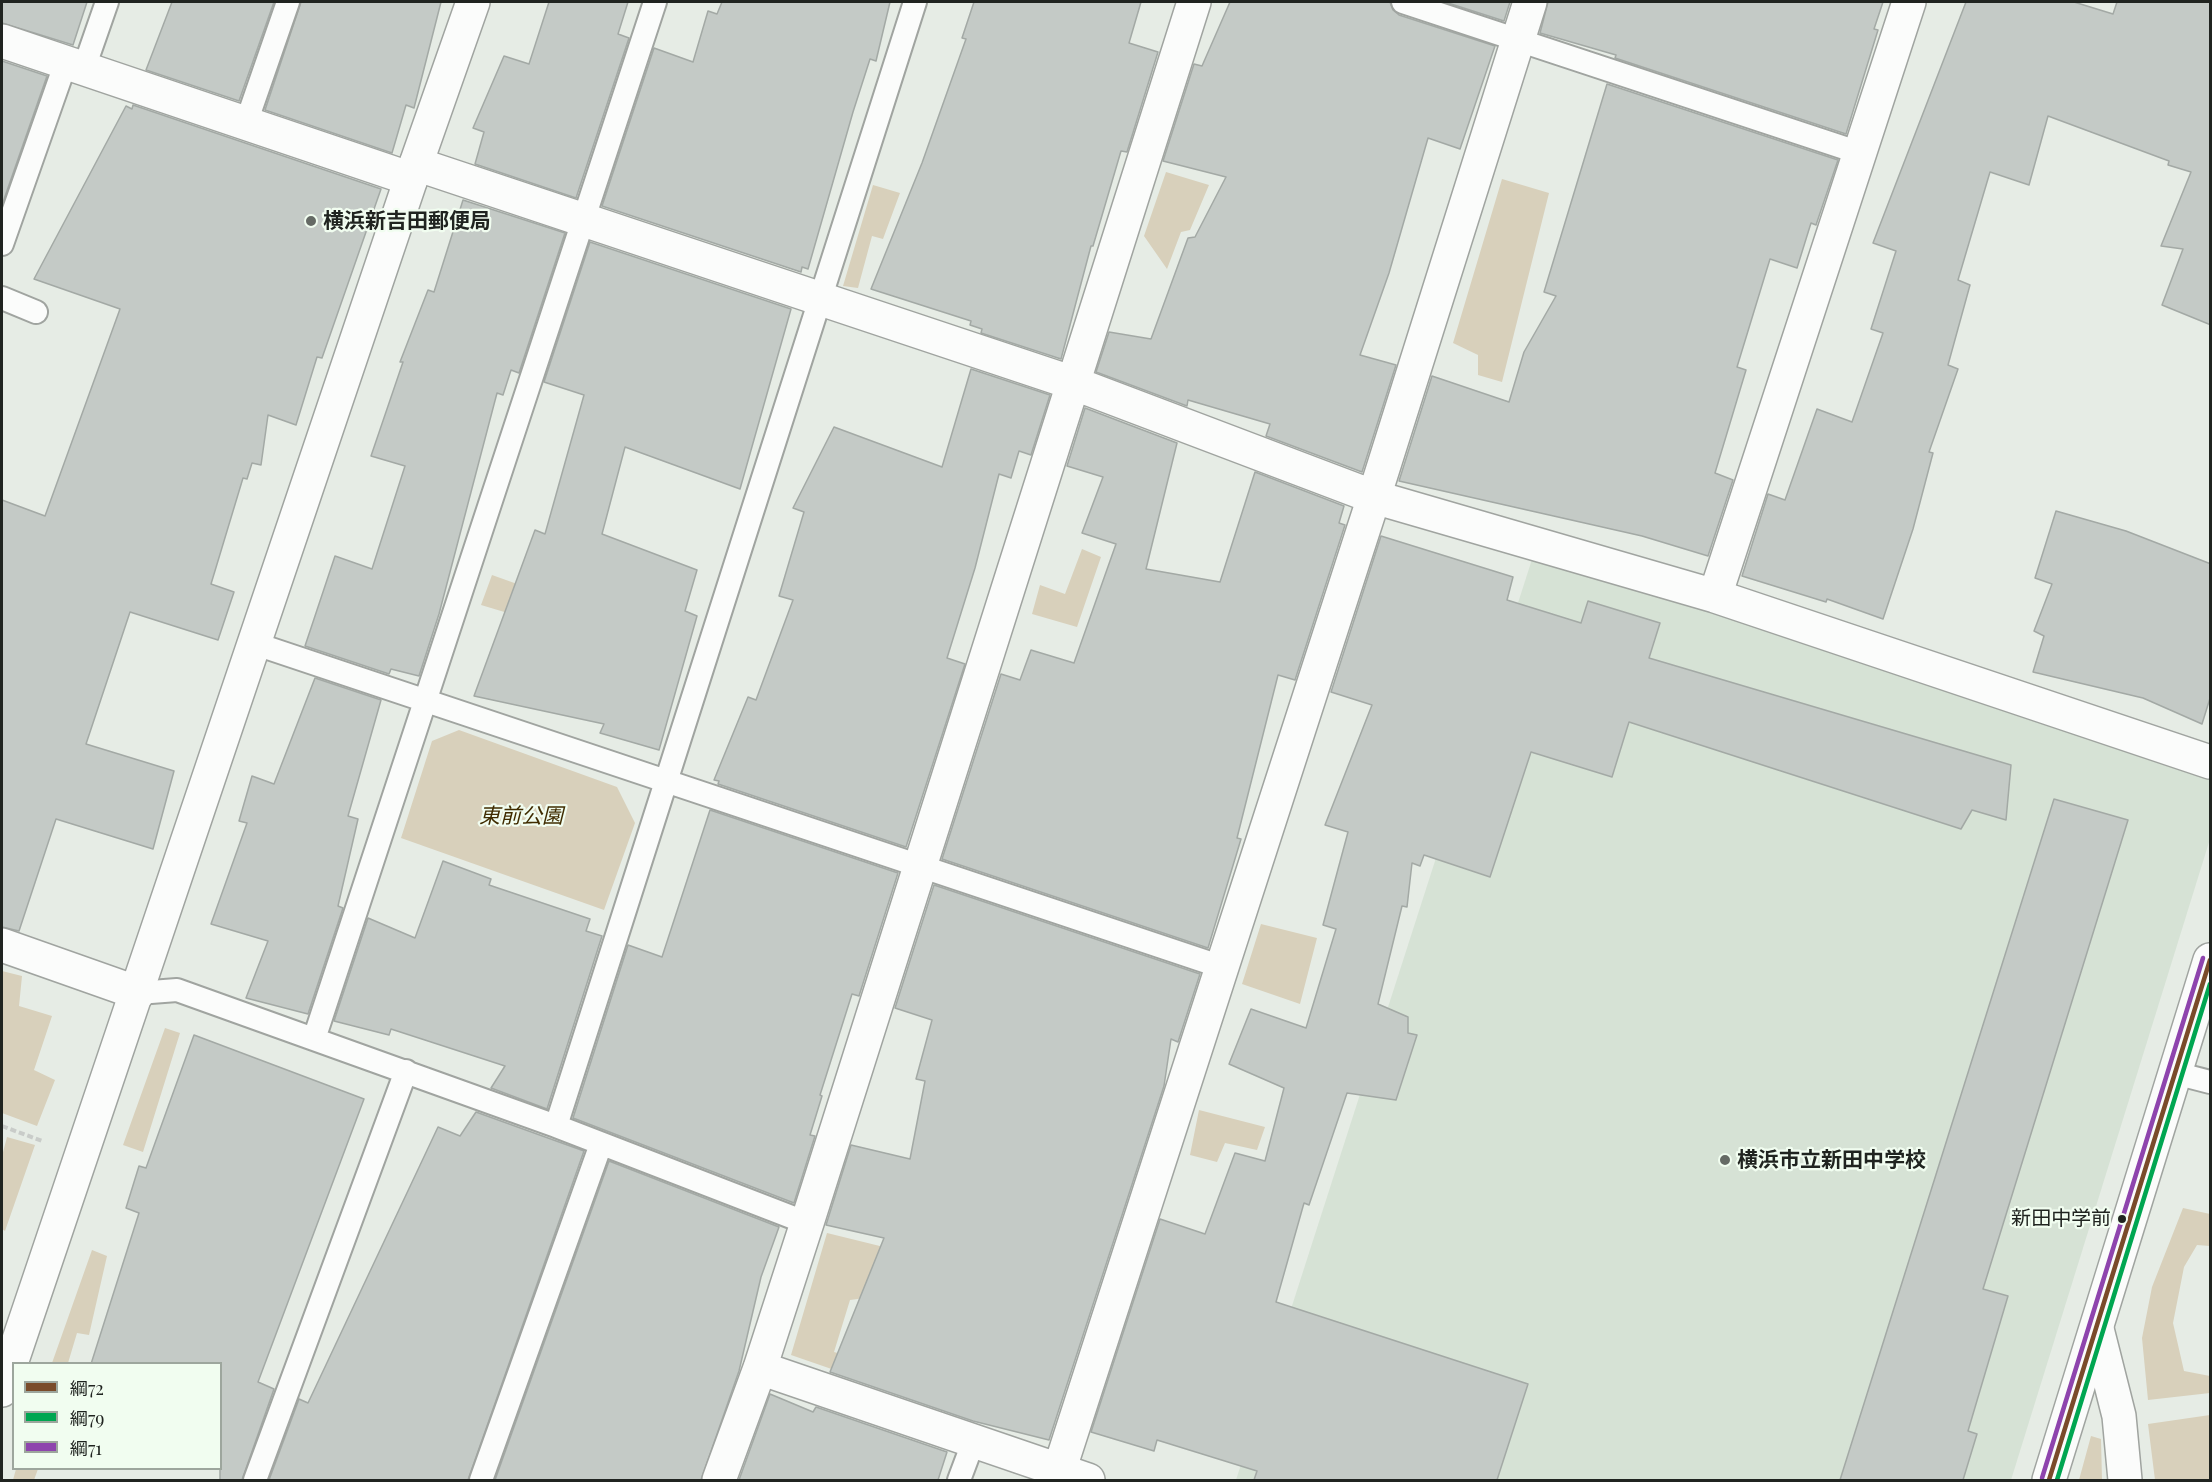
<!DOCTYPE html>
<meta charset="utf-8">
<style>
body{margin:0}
#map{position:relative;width:2212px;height:1482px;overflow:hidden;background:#e6ece5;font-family:"Playfair Display","Noto Sans JP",serif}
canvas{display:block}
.frame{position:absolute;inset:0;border:3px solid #202420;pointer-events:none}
.legend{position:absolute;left:12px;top:1362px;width:210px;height:108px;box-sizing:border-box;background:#f1fdf0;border:2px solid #9da69d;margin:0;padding:8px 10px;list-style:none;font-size:18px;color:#202420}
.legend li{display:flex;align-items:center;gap:12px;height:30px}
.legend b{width:30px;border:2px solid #9da69d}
</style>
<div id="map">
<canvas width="2212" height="1482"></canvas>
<div class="frame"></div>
<ul class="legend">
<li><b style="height:8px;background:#7a4b2a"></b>綱72</li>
<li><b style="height:8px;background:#00a651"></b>綱79</li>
<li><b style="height:8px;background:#8e44ad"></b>綱71</li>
</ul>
</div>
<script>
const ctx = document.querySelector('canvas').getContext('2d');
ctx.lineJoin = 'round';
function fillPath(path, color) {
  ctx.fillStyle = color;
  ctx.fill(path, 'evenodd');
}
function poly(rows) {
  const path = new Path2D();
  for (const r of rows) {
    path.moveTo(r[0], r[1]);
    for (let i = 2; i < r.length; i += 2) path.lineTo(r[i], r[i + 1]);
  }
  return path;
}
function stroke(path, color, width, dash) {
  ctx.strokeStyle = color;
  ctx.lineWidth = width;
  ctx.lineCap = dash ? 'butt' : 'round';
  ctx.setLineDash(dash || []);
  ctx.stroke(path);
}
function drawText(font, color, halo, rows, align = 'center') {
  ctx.font = font + ' "Playfair Display","Noto Sans JP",serif';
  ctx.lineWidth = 4.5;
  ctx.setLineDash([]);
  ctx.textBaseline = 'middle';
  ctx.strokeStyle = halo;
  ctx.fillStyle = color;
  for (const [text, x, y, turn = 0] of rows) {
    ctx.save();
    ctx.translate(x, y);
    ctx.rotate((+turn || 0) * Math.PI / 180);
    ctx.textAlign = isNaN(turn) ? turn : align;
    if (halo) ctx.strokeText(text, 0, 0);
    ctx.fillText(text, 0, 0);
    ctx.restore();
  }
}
fillPath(poly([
 [1535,550,2210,775,2210,839,2011,1480,1236,1480]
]), '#d6e2d5');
fillPath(poly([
 [1166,172,1209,185,1190,230,1181,232,1167,269,1144,236],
 [1502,179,1549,193,1502,382,1478,375,1478,355,1453,343],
 [873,185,900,193,883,239,872,236,858,288,843,286],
 [1082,549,1101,557,1077,627,1032,614,1040,585,1065,594],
 [492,575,576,605,568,631,481,605],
 [459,730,617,787,635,823,604,910,401,838,432,741],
 [1261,924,1317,938,1300,1004,1242,984],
 [2,971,22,976,19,1006,52,1016,34,1070,55,1080,37,1126,2,1113],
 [165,1028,180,1033,143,1152,123,1145],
 [1199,1110,1265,1127,1257,1150,1225,1143,1217,1162,1190,1155],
 [7,1137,35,1145,5,1231,2,1229,2,1156],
 [2183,1208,2210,1214,2210,1246,2197,1245,2184,1267,2173,1323,2184,1371,2210,1376,2210,1393,2148,1400,2142,1338,2152,1287],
 [827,1233,953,1264,865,1298,850,1300,834,1352,879,1364,875,1384,791,1355],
 [92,1250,107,1256,89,1335,77,1333,68,1363,52,1363],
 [2210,1415,2210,1480,2155,1480,2148,1424],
 [2091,1436,2101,1439,2102,1480,2079,1480],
 [16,1469,16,1468,38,1469,34,1480,13,1480]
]), '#d8d0bb');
const building = poly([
 [2,2,87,2,73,45,2,23,2,2],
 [172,2,274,2,239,101,146,70,172,2],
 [301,2,441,2,414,108,406,105,392,153,265,110,301,2],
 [549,2,628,2,618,34,629,38,576,198,475,164,484,132,473,128,504,56,529,64,549,2],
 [722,2,890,2,876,61,870,59,853,112,808,269,802,267,801,272,602,206,654,48,693,62,708,11,717,14,722,2],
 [974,2,1141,2,1129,43,1158,52,1127,152,1121,151,1093,246,1091,246,1061,359,981,333,982,329,970,325,971,321,871,289,922,163,966,39,962,38,974,2],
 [1230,2,1390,2,1393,10,1399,15,1495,46,1460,149,1428,138,1389,273,1360,355,1396,365,1362,472,1266,436,1270,424,1188,400,1187,406,1096,372,1109,332,1151,339,1188,238,1195,237,1226,177,1163,161,1194,64,1202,66,1230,2],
 [1445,2,1510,2,1504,21,1445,2],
 [1548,2,1883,2,1874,29,1878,30,1846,134,1615,58,1616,55,1540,33,1548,2],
 [1966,2,2074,2,2113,14,2117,2,2211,2,2211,325,2162,305,2183,249,2161,246,2191,172,2168,165,2169,161,2048,116,2029,185,1990,172,1958,280,1970,285,1948,365,1958,369,1929,452,1933,453,1913,529,1883,619,1827,599,1826,602,1742,576,1768,494,1785,500,1817,409,1852,422,1883,333,1871,329,1896,251,1873,243,1966,2],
 [2,61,47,76,2,205,2,61],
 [1607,84,1838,160,1816,225,1811,223,1797,268,1770,259,1737,367,1746,370,1715,473,1733,480,1708,556,1642,536,1399,481,1432,376,1509,402,1524,352,1556,296,1544,292,1607,84],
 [133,105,381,189,322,358,317,357,296,425,268,415,261,465,252,463,247,479,243,478,211,584,234,592,218,640,130,612,86,744,174,771,153,849,56,819,19,931,2,927,2,500,45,516,120,309,34,279,126,106,132,109,133,105],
 [463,200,565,233,519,373,511,370,503,395,497,393,439,614,419,676,391,669,389,674,305,646,335,556,372,569,405,466,371,456,403,362,400,362,428,290,434,292,463,200],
 [590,242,791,309,740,489,625,447,602,534,697,570,685,611,697,616,659,750,600,733,604,724,474,696,535,530,545,534,584,395,544,382,590,242],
 [971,369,1050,395,1031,455,1019,451,1011,478,999,474,975,568,947,658,965,664,906,847,718,784,719,781,714,780,748,697,756,700,793,600,779,596,804,512,793,508,834,427,942,467,971,369],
 [1085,408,1177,443,1146,569,1220,582,1255,472,1344,506,1339,523,1345,525,1295,680,1278,675,1237,838,1241,839,1208,948,942,859,1001,674,1020,680,1031,650,1074,663,1116,544,1082,533,1103,477,1067,466,1085,408],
 [2056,511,2126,531,2211,564,2211,695,2202,724,2143,698,2033,672,2044,636,2034,631,2052,584,2035,578,2056,511],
 [1381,536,1513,577,1507,600,1581,623,1588,601,1660,623,1649,658,2011,765,2006,820,1972,810,1961,829,1629,722,1612,777,1531,752,1490,877,1424,855,1420,866,1412,863,1407,907,1402,906,1378,1004,1408,1017,1408,1033,1417,1035,1396,1100,1347,1093,1309,1205,1304,1203,1276,1302,1528,1384,1497,1480,1254,1480,1257,1471,1157,1440,1154,1451,1091,1432,1160,1219,1205,1234,1235,1153,1265,1161,1284,1088,1229,1064,1251,1009,1306,1028,1336,929,1323,925,1348,832,1325,825,1372,705,1331,692,1381,536],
 [315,678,381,700,348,816,358,819,338,906,343,908,308,1014,246,998,268,941,211,924,247,823,239,821,252,776,274,784,315,678],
 [2054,799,2128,820,1983,1289,2008,1296,1968,1431,1977,1434,1963,1480,1840,1480,2054,799],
 [710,810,898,873,859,996,852,994,820,1095,822,1096,810,1135,815,1136,794,1203,573,1118,628,945,662,957,710,810],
 [443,861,491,879,489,885,590,919,586,931,602,936,547,1109,491,1088,505,1066,391,1029,389,1035,334,1021,368,918,415,938,443,861],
 [934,885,1200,974,1178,1042,1171,1039,1164,1086,1049,1440,973,1421,830,1372,884,1238,826,1225,851,1145,910,1159,925,1081,916,1079,932,1020,895,1008,934,885],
 [194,1035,364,1099,258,1382,274,1389,242,1480,220,1480,220,1364,91,1364,139,1213,126,1208,139,1166,146,1168,194,1035],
 [476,1112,584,1151,468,1480,269,1480,299,1399,308,1403,438,1127,460,1136,476,1112],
 [609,1161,779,1227,761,1277,739,1371,701,1480,495,1480,609,1161],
 [770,1394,813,1412,816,1407,947,1452,938,1480,739,1480,770,1394]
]);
fillPath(building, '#c4cac6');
stroke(building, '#a3a9a5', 1.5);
const service = poly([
 [1403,2,1860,153],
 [84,68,107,2],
 [246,123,288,2],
 [2,244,66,62],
 [2,298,36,312],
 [253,643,1222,967],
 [138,993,177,990,556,1126,807,1223],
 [314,1039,655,2],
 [2175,1073,2210,1082],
 [556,1126,915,2],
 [255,1480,406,1071],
 [481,1480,601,1144],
 [959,1480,974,1440]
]);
const minor = poly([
 [2,41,411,179],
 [416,164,1073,383,1374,497,1715,596,2210,762],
 [1715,596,1909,2],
 [2,945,138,993],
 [2097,1329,2119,1416,2125,1480],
 [760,1368,1088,1480],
 [1059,1471,1374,497,1530,2],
 [719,1480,760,1368,807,1223,1194,2]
]);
const tertiary = poly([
 [2,1390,416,164,473,2],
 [2049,1480,2210,960]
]);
stroke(service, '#a0a4a0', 26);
stroke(minor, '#a0a4a0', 36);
stroke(tertiary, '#a0a4a0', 36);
stroke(poly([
 [2,1126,42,1141]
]), '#c9ccc9', 4, [6, 3]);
stroke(service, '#fbfcfb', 22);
stroke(minor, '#fbfcfb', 33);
stroke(tertiary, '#fbfcfb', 33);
stroke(poly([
 [2049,1480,2210,960]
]), '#7a4b2a', 4.5);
stroke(poly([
 [2057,1480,2210,984]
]), '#00a651', 4.5);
stroke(poly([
 [2042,1478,2203,958]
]), '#8e44ad', 4.5);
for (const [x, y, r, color] of [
 [311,221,6,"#656a65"],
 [1725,1160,6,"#656a65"],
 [2122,1219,5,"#202420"]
]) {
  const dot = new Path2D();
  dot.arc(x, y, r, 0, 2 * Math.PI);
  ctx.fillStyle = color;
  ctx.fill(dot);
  stroke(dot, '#f1fdf0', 2);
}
drawText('20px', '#202420', '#f1fdf0', [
 ["新田中学前",2111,1219]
], 'right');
drawText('bold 21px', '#202420', '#f1fdf0', [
 ["横浜新吉田郵便局",323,221],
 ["横浜市立新田中学校",1737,1160]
], 'left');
drawText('italic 21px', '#402c00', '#f1fdf0', [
 ["東前公園",521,816]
]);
</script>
